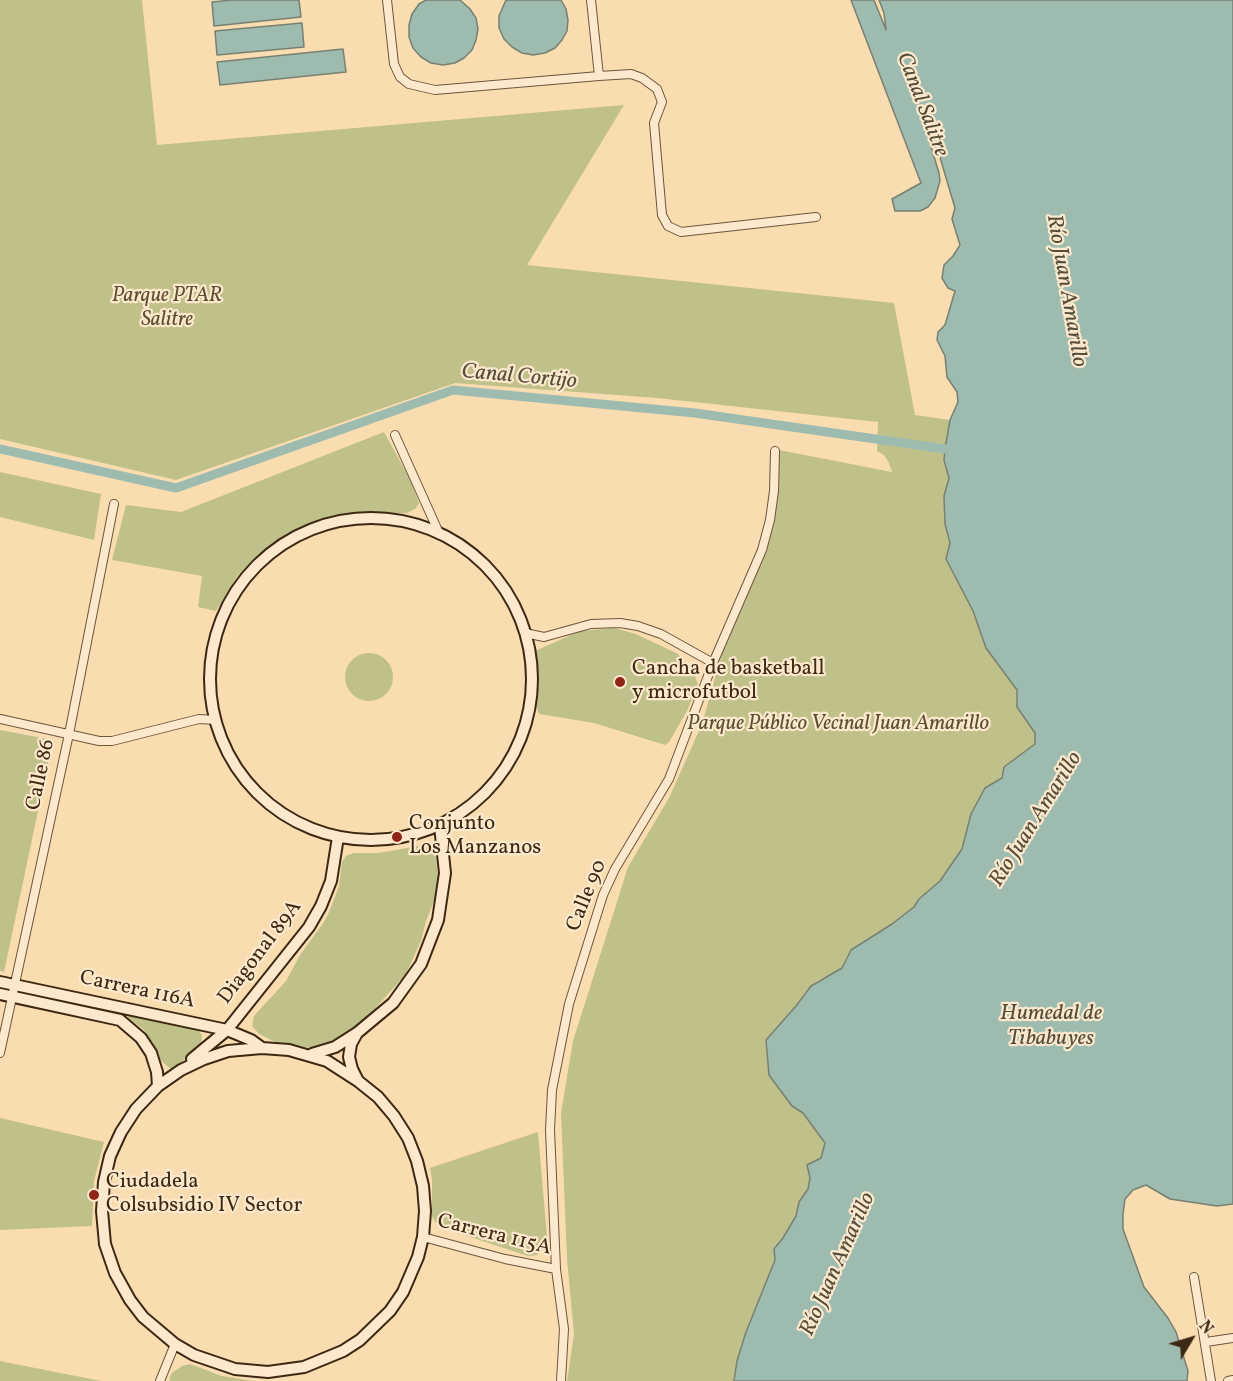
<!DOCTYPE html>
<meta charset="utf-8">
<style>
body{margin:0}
#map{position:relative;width:1233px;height:1381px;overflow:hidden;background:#fadcb1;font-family:Vollkorn,serif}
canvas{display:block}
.north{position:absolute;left:1161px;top:1309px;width:60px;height:60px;-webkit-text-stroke:4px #fce8cc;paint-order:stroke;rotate:52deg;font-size:16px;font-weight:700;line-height:24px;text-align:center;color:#3d2814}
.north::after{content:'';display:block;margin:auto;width:21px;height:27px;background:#3d2814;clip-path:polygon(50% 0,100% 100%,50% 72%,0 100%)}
</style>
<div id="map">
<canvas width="1233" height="1381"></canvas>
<div class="north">N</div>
</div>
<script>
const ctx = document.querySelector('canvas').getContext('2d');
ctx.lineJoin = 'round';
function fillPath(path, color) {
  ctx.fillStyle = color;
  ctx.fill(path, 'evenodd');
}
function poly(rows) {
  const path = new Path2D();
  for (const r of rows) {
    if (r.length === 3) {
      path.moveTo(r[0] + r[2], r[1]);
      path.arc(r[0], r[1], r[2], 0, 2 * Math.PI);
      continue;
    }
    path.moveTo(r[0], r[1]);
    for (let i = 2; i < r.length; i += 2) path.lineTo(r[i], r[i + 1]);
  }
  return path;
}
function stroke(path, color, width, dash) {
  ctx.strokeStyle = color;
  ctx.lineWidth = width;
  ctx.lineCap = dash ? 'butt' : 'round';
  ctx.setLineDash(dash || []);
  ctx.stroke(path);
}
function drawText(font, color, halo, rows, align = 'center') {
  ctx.font = font + ' Vollkorn,serif';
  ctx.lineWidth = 4.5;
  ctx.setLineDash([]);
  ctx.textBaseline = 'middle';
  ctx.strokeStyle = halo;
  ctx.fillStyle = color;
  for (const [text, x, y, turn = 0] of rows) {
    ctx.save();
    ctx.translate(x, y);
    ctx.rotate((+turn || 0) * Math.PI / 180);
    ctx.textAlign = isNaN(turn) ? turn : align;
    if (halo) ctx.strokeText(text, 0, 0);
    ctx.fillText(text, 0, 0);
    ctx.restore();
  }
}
fillPath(poly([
 [0,0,142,0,157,145,624,105,527,265,894,303,915,415,950,420,944,459,949,478,944,496,945,524,950,543,946,559,973,611,986,648,1017,690,1018,707,1035,733,1035,744,1004,767,1002,778,985,788,969,822,962,849,940,881,919,899,914,907,892,924,859,944,847,956,842,968,835,973,818,980,805,992,796,1006,778,1027,766,1049,769,1075,792,1106,802,1113,826,1142,821,1158,810,1178,808,1189,799,1202,796,1216,783,1238,774,1249,775,1260,746,1332,734,1381,567,1381,574,1334,567,1259,561,1113,573,1041,628,867,669,798,702,724,723,650,751,587,772,528,777,497,779,450,892,472,889,463,884,455,877,451,878,422,657,398,455,383,176,480,0,439],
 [384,432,409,477,419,503,415,509,407,513,353,513,333,517,286,535,261,553,238,575,216,611,198,607,202,576,112,560,126,505,181,512],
 [0,472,101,494,94,540,0,517],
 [614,628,636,634,678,654,693,671,698,684,687,711,669,742,665,745,594,723,539,714,536,705,537,679,533,652,580,631],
 [369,677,24],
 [0,730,53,740,4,972,0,971],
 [419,846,430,848,436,858,438,879,435,899,426,921,421,941,406,974,362,1023,338,1038,311,1048,275,1042,259,1034,252,1026,254,1016,286,981,300,955,324,922,330,910,339,886,342,862,346,856,353,853,378,853],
 [130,1012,198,1028,202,1036,201,1046,172,1070,158,1058,143,1029,128,1018],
 [0,1118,104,1142,94,1181,92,1226,0,1230],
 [538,1132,547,1237,544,1248,537,1255,528,1256,443,1228,436,1223,432,1216,432,1179,430,1168],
 [0,1361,101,1381,0,1381],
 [190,1364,222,1376,253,1381,169,1381,171,1374,176,1370,182,1366]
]), '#c0c08a');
const water = poly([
 [232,0,299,0,301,17,214,26,212,2,232,0],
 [426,0,460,0,470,9,476,18,478,29,476,40,472,50,464,58,455,63,443,65,431,63,421,57,413,48,409,37,409,25,412,14,419,4,426,0],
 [506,0,561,0,566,9,568,20,567,31,562,40,555,48,545,53,533,55,522,53,512,47,504,39,499,28,499,16,506,0],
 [851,0,874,0,886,30,884,13,879,0,1233,0,1233,1204,1217,1206,1170,1199,1146,1185,1133,1190,1125,1199,1123,1214,1123,1229,1144,1287,1168,1318,1176,1332,1188,1371,1187,1381,734,1381,737,1361,746,1332,775,1260,774,1249,783,1238,796,1216,799,1202,808,1189,810,1178,807,1165,821,1158,825,1143,803,1113,792,1106,769,1075,766,1040,796,1006,811,986,842,968,851,950,892,924,914,907,919,899,940,881,962,849,971,814,985,788,1002,778,1004,767,1035,744,1035,733,1017,707,1017,690,986,648,973,611,946,559,950,543,945,524,944,496,949,478,944,460,945,449,950,420,958,402,957,392,947,377,945,356,937,340,938,332,945,325,955,291,948,288,942,278,944,265,953,256,960,245,952,219,955,208,939,154,926,130,939,173,940,181,935,198,928,207,920,211,895,211,892,199,921,183,851,0],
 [302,23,304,47,217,55,215,31,302,23],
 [343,49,346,72,220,85,217,62,343,49]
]);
fillPath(water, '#9ebbaf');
stroke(water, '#778071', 1.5);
stroke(poly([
 [0,449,176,488,453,390,695,413,945,449]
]), '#9ebbaf', 9);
const street = poly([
 [387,0,394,64,400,77,409,84,435,90,599,76,631,74,642,78,657,89,662,102,654,123,662,215,668,226,681,232,816,217],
 [591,0,599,76],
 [395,435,439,533],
 [525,633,544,637,591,624,620,623,638,626,661,634,713,663],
 [0,719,99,741,112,741,199,719,215,720],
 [0,1053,69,734,114,504],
 [423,1237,505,1259,556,1269],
 [1194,1277,1211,1381],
 [1206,1342,1233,1338],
 [160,1381,175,1344],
 [561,1381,564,1329,556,1269,550,1130,552,1090,569,1004,603,895,615,869,669,779,713,663,762,550,770,520,774,491,775,451],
 [1228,1381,1233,1380]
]);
const secondary = poly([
 [371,679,161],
 [0,982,227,1030,251,1040,262,1048],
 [0,994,120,1020,141,1038,151,1053,157,1072,158,1086],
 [357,1033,351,1044,349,1057,352,1069,358,1081,378,1097,394,1116,408,1138,417,1161,423,1186,425,1211,423,1237,418,1257,403,1292,390,1311,360,1340,343,1351,304,1367,268,1372,235,1369,194,1355,175,1344,143,1317,130,1300,115,1273,105,1244,102,1211,104,1182,110,1156,121,1132,136,1109,158,1086,181,1070,204,1059,228,1051,262,1048,289,1050,327,1061,358,1081],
 [312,1054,335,1047,357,1033,393,1003,421,964,438,920,445,873,440,826],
 [192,1059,227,1030,309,927,321,906,331,881,338,837]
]);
stroke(street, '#6c553b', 10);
stroke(secondary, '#3d2814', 14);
stroke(street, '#fce8cc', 8);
stroke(secondary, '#fce8cc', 10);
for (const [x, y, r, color] of [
 [620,682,6,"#8f2418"],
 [397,837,6,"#8f2418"],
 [94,1195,6,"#8f2418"]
]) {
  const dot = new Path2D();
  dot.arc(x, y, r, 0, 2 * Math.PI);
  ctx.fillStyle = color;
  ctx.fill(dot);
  stroke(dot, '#fce8cc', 2);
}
drawText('italic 21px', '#5e4e32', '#fce8cc', [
 ["Parque PTAR",167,297],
 ["Salitre",167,321],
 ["Parque Público Vecinal Juan Amarillo",838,725]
]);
drawText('21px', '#3d2814', '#fce8cc', [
 ["Cancha de basketball",632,670],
 ["y microfutbol",632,694],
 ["Conjunto",409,825],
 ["Los Manzanos",409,849],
 ["Ciudadela",106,1183],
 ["Colsubsidio IV Sector",106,1207]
], 'left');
drawText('21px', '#3d2814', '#fce8cc', [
 ["Calle 86",42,775,-78],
 ["Calle 90",588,896,-68],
 ["Diagonal 89A",261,953,-53],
 ["Carrera 116A",137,991,12],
 ["Carrera 115A",494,1236,14]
]);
drawText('italic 22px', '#554d3b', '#fce8cc', [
 ["Canal Salitre",921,105,69],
 ["Río Juan Amarillo",1065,291,80],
 ["Canal Cortijo",519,378,5],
 ["Río Juan Amarillo",1037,820,-58],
 ["Humedal de",1051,1015],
 ["Tibabuyes",1051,1040],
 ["Río Juan Amarillo",839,1265,-66]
]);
</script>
